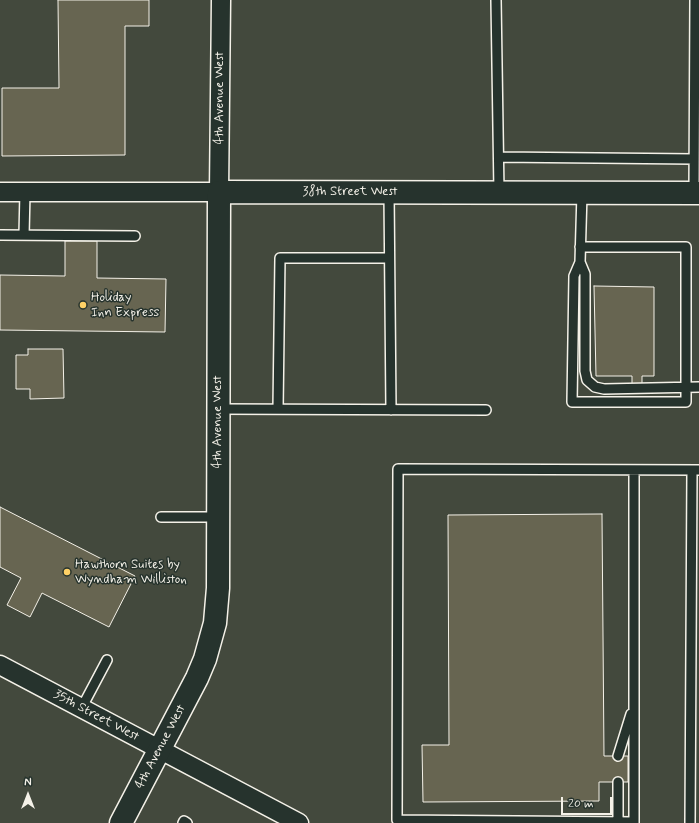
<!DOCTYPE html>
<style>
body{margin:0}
#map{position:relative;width:699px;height:823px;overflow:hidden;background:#333d34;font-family:Mynerve,sans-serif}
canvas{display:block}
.north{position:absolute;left:8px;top:775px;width:40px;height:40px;-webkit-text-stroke:3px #26332d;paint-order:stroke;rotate:0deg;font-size:11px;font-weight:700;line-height:16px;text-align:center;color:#f4f1e8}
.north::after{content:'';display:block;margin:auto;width:14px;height:18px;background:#f4f1e8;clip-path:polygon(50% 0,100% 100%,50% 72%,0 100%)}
.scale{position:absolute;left:561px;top:797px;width:51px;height:18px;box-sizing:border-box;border:2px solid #f4f1e8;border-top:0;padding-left:5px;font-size:12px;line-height:14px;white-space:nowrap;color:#f4f1e8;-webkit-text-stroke:3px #26332d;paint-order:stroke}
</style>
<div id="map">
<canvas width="699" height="823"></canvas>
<div class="north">N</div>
<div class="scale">20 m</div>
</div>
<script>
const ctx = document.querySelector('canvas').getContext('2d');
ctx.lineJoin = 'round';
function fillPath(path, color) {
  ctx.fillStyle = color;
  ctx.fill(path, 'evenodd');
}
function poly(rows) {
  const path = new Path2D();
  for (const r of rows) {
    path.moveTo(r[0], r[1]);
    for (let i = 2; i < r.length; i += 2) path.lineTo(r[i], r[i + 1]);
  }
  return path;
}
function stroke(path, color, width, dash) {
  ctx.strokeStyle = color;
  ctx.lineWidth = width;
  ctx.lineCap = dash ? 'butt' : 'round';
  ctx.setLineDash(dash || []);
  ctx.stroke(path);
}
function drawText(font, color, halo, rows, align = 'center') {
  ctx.font = font + ' Mynerve,sans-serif';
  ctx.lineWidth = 3;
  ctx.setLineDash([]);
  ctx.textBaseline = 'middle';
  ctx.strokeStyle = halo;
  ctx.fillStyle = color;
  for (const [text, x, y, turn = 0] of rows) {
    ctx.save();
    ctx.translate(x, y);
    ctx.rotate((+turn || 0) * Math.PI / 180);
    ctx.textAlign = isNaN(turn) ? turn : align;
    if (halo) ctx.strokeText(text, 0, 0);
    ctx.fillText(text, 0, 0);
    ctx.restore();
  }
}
fillPath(poly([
 [0,0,699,0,699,823,0,823]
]), '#43493d');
const building = poly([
 [58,0,149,0,149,26,125,26,125,155,2,156,2,88,59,88,58,0],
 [65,241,97,241,97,278,166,279,165,332,0,330,0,275,65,276,65,241],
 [594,286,654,287,654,376,642,376,642,384,632,384,632,376,596,376,594,286],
 [28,349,63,349,64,398,30,399,30,389,16,389,16,355,28,355,28,349],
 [0,507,135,576,109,627,42,593,30,617,7,605,21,578,0,567,0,507],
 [602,514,604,756,628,756,628,782,599,782,599,801,423,802,422,745,449,745,448,515,602,514]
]);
fillPath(building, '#676551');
stroke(building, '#f4f1e8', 1);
const service = poly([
 [496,0,499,192],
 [499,157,694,159],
 [389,193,391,410],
 [582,193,580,262,585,274,585,371,587,380,595,387,604,389,699,387],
 [694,193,695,0],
 [0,235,135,236],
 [24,235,25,192],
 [580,247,686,247,686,402,572,402,574,276,580,262],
 [218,409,486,410],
 [278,409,280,258,389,258],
 [634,470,634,823],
 [161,517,218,517],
 [81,709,107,660],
 [618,756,631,714],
 [618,782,618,821],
 [634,822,397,820,398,469,699,470],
 [183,823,184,821,187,823],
 [690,823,692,470]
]);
const minor = poly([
 [0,192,219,192,221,0],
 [0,665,299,823]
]);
const tertiary = poly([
 [121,823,197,678,205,659,215,623,218,588,219,192,699,193]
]);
stroke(service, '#f4f1e8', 12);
stroke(minor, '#f4f1e8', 21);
stroke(tertiary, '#f4f1e8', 25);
stroke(service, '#26332d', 9);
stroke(minor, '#26332d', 18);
stroke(tertiary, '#26332d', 22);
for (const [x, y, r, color] of [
 [83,305,4,"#ffd166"],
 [67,572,4,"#ffd166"]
]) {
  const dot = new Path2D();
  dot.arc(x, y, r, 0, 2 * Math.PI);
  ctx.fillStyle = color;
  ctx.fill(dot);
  stroke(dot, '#26332d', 1.5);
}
drawText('13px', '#f4f1e8', '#26332d', [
 ["4th Avenue West",220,98,-90],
 ["38th Street West",350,192],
 ["4th Avenue West",218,422,-90],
 ["35th Street West",96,716,28],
 ["4th Avenue West",161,747,-62]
]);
drawText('13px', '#f4f1e8', '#26332d', [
 ["Holiday",91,298],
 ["Inn Express",91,313],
 ["Hawthorn Suites by",75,565],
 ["Wyndham Williston",75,580]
], 'left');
</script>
